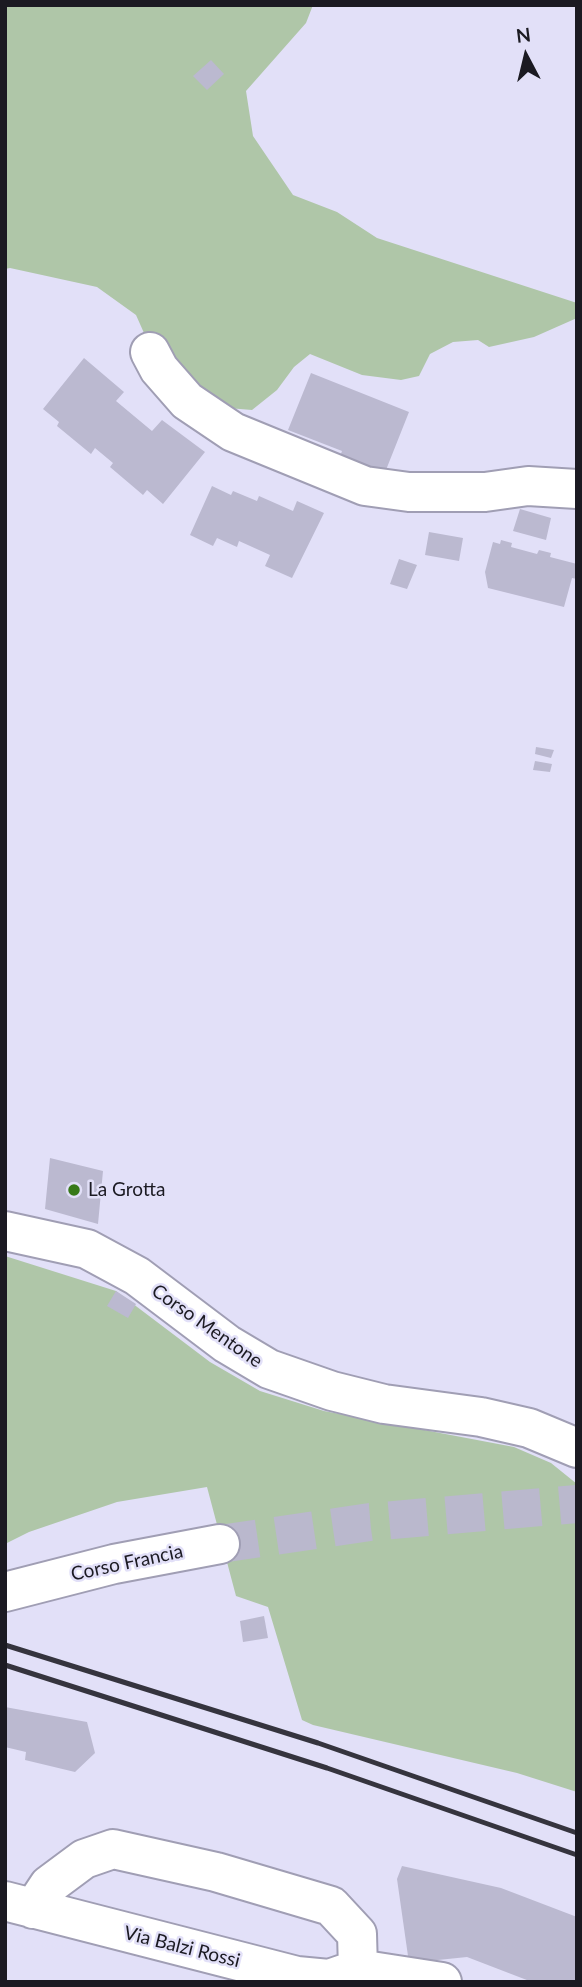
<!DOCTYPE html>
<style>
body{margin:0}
#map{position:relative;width:582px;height:1987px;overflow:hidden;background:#e2e0f8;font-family:Lato,sans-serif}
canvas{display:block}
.frame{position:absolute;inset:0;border:7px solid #1b1a22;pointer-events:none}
.north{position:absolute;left:491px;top:21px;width:70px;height:70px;-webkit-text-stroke:5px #e2e0f8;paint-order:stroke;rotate:353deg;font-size:19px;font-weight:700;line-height:28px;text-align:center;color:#1b1a22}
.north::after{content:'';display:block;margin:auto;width:24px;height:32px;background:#1b1a22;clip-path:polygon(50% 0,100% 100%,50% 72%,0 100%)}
</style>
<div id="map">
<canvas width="582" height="1987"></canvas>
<div class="frame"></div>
<div class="north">N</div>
</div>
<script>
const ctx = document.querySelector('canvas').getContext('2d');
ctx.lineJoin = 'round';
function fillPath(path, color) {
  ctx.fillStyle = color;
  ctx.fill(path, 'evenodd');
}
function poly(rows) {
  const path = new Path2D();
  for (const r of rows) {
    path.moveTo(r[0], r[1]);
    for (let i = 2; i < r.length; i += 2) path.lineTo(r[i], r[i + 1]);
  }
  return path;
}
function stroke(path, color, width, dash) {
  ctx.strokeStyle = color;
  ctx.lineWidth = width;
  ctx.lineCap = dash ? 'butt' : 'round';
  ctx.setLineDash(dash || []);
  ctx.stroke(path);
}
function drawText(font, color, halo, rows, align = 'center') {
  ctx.font = font + ' Lato,sans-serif';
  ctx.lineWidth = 5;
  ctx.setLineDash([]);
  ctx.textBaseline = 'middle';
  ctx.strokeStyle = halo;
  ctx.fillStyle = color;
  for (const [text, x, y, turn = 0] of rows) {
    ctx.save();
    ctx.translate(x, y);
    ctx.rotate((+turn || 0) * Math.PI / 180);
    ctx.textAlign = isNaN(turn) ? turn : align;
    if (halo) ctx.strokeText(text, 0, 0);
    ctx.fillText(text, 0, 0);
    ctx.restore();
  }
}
fillPath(poly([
 [5,5,313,5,306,23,246,91,253,136,293,195,337,212,377,238,577,303,577,318,534,337,489,347,478,340,453,342,430,354,419,376,401,380,362,375,310,354,294,367,277,390,252,410,228,408,207,399,162,342,144,333,136,315,97,287,10,268,5,269],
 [5,1256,116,1291,210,1362,260,1391,324,1411,514,1447,551,1463,577,1484,577,1792,517,1773,313,1725,302,1720,268,1607,236,1596,207,1487,117,1502,29,1532,5,1544]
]), '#afc6a8');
fillPath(poly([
 [211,60,224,74,207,90,193,76],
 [84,358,124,392,116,401,152,431,162,420,205,452,163,504,147,490,143,495,110,467,113,463,95,448,91,454,57,426,59,422,43,409],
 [311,373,409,412,382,480,338,462,342,451,288,430],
 [212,486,231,495,233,491,257,501,259,496,293,511,297,501,324,513,292,578,265,566,270,555,239,541,237,547,217,538,213,546,190,535],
 [520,509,551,518,546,540,513,531],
 [429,532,463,538,459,561,425,555],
 [501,540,512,543,511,547,537,554,539,550,551,553,550,557,577,564,577,579,572,578,564,607,488,588,485,572,493,542,500,544],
 [399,559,417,565,407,589,390,584],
 [536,747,554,750,551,758,535,754],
 [535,761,552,764,550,772,533,770],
 [50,1158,103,1171,98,1224,45,1209],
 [116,1291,136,1304,128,1318,107,1306],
 [264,1616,268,1638,243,1642,240,1621],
 [5,1707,87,1722,95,1753,75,1772,25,1760,26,1752,5,1747],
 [402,1866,501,1888,577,1917,577,1982,532,1982,467,1957,409,1963,397,1879]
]), '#bbb9d0');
stroke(poly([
 [220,1544,370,1522,577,1504]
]), '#bab8cd', 38, [38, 19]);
const minor = poly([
 [150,352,159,369,187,401,233,432,365,486,409,492,485,492,528,486,577,489],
 [5,1901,297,1976,329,1979,358,1969,442,1982],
 [33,1909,49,1885,84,1859,113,1849,216,1872,331,1906,357,1934,358,1969]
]);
const major = poly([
 [5,1231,87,1249,137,1276,227,1344,269,1369,332,1391,384,1404,481,1417,529,1428,577,1448],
 [5,1592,114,1564,220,1544]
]);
stroke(minor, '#a09eb4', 42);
stroke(major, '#a09eb4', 42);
stroke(minor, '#fff', 38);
stroke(major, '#fff', 38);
stroke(poly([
 [5,1645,318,1743,577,1833],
 [5,1665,327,1768,577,1855]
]), '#35343e', 5);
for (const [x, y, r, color] of [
 [74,1190,7,"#377918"]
]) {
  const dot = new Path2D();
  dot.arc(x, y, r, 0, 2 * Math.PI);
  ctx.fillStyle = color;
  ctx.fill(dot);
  stroke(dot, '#e2e0f8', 2.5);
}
drawText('19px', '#1b1a22', '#e2e0f8', [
 ["La Grotta",88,1190]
], 'left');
drawText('19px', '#1b1a22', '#e2e0f8', [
 ["Corso Mentone",207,1326,35],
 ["Corso Francia",127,1563,-12],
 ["Via Balzi Rossi",182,1947,14]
]);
</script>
